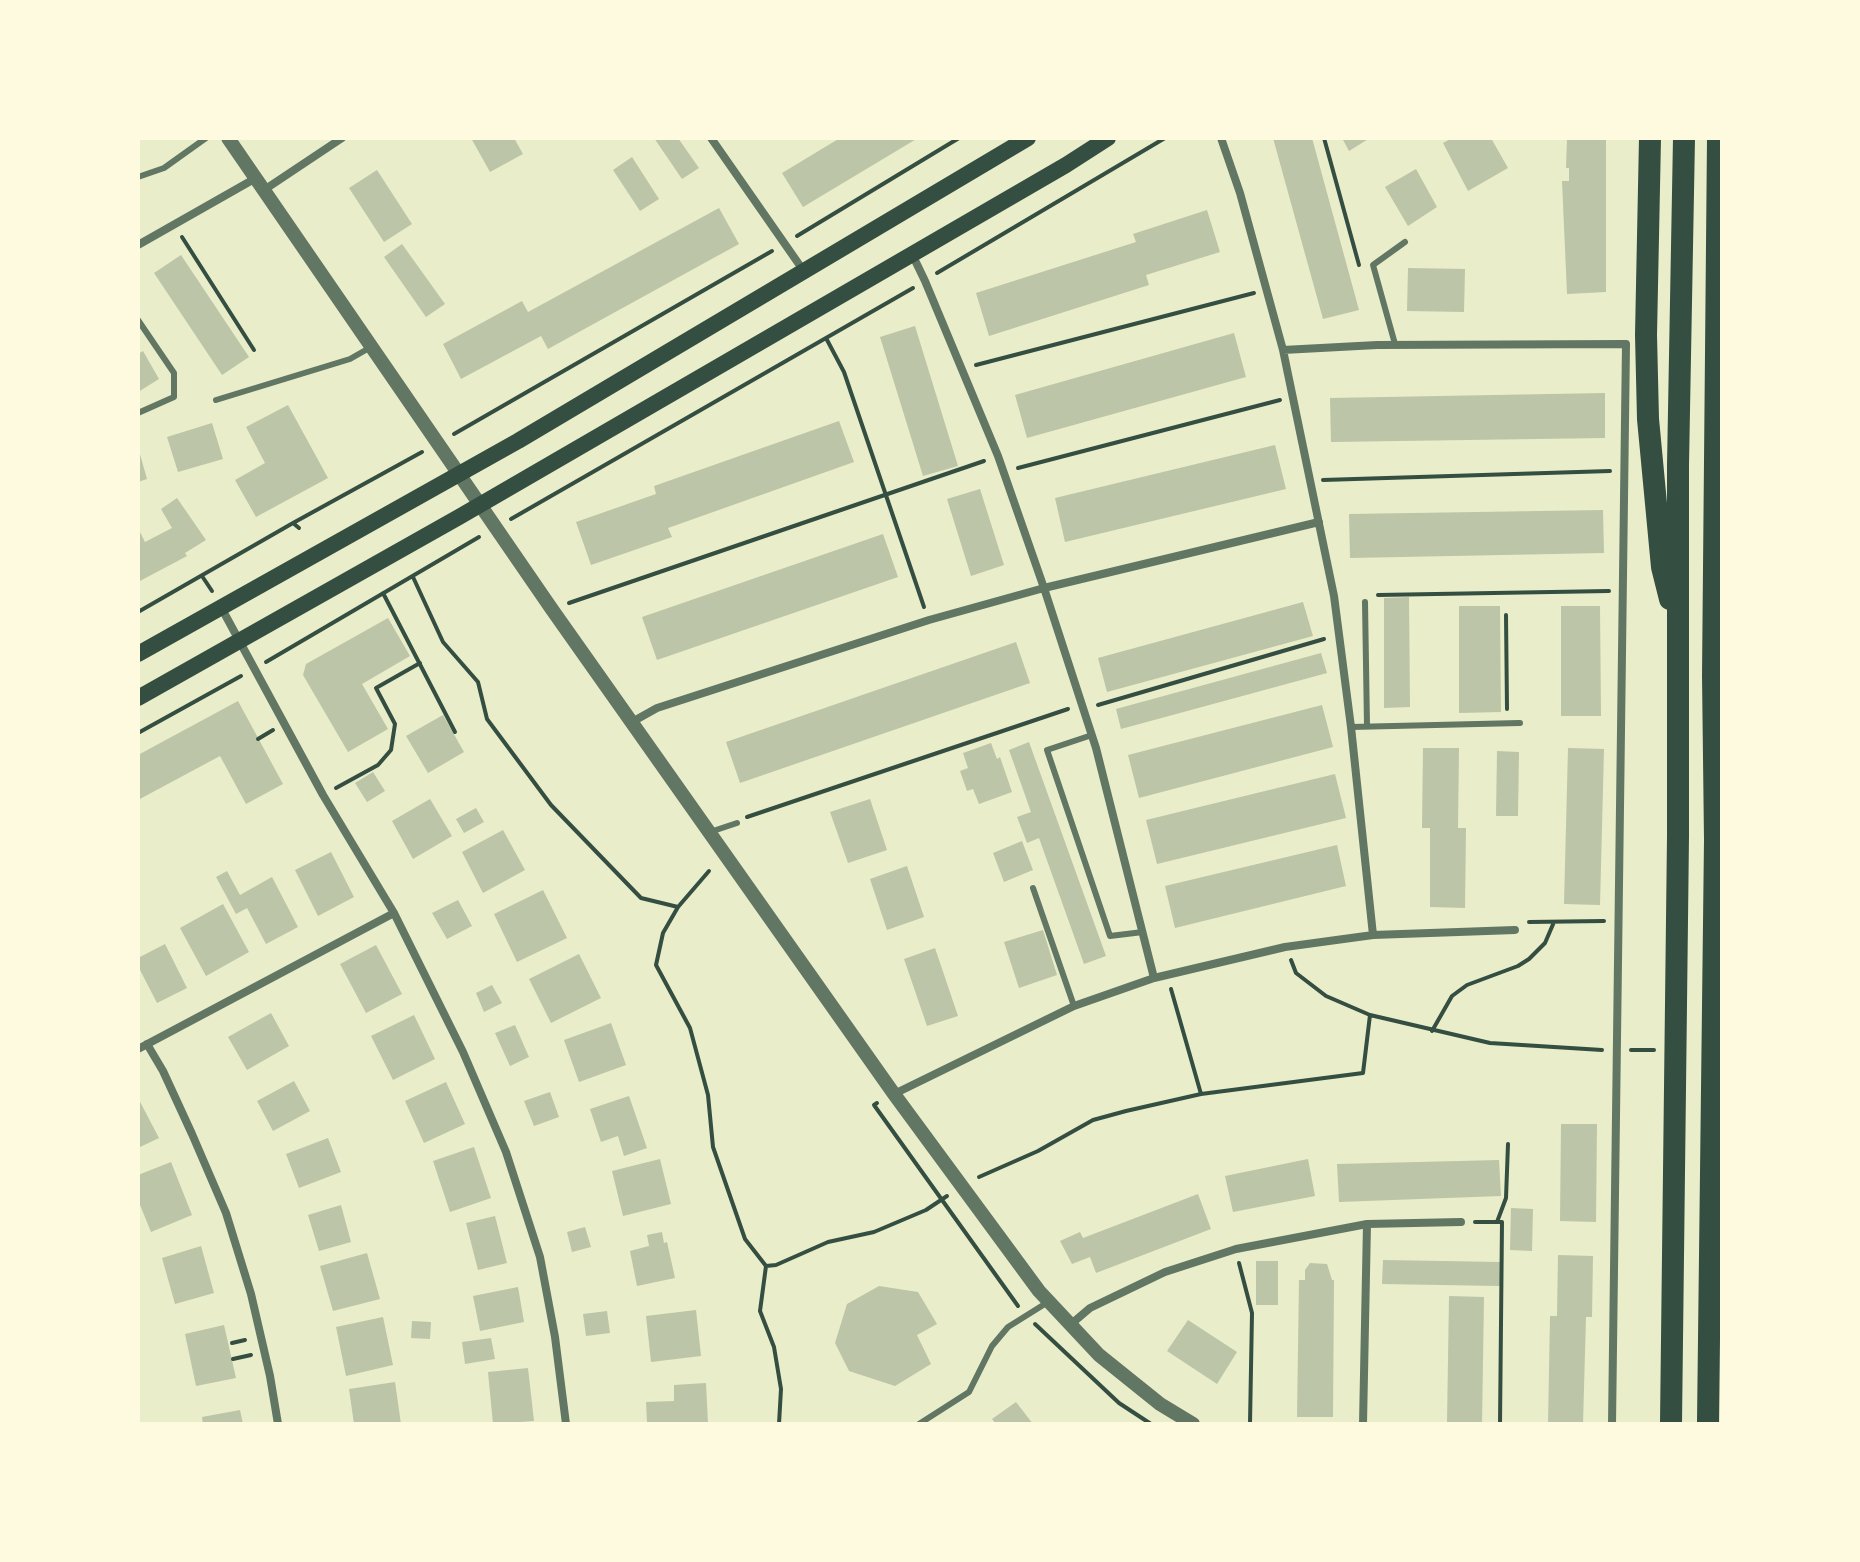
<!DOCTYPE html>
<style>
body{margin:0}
#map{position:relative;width:1860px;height:1562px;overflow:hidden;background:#e9edc9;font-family:Inter,sans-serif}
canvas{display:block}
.frame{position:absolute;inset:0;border:140px solid #fefae0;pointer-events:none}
</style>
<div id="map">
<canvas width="1860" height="1562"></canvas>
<div class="frame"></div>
</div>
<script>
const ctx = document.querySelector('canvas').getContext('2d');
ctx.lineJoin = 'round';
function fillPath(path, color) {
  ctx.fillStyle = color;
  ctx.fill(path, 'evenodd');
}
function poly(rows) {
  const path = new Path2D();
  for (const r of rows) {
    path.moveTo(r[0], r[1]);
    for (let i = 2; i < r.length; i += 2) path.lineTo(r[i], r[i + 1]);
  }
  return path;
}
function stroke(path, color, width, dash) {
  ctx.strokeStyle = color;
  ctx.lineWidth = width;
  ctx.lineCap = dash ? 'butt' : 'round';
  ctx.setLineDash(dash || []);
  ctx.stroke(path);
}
fillPath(poly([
 [471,138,514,138,523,154,490,172],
 [654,138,678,138,699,168,682,179],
 [840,138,918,138,803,207,782,173],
 [1273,138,1312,138,1359,310,1323,319],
 [1342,138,1370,138,1349,151],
 [1452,138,1491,138,1508,168,1468,191,1443,143],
 [1567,138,1606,138,1606,292,1567,294,1562,181,1569,181,1569,168,1566,168],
 [632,157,659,199,640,211,613,170],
 [1416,169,1437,207,1408,226,1385,187],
 [377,170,412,224,384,242,349,188],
 [719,208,739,244,548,349,541,336,461,379,443,344,522,301,528,312],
 [1207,210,1220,252,1146,275,1149,285,989,336,976,293,1136,242,1133,234],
 [402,244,445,304,426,317,384,257],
 [181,255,249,357,222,375,154,273],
 [1408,268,1465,269,1464,312,1407,311],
 [915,326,958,466,923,476,880,337],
 [1234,333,1246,377,1027,438,1015,395],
 [143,351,159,379,138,392,138,354],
 [1605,393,1605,438,1331,442,1330,398],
 [288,405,328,478,256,517,235,480,265,463,246,427],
 [839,421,854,462,668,528,672,537,591,565,576,522,656,494,654,486],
 [212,423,223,459,178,472,167,437],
 [1275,445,1286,489,1065,542,1055,498],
 [138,447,147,479,138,482],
 [980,489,1004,565,971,576,947,499],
 [177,498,206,540,185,553,187,556,138,582,138,528,145,542,172,528,161,509],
 [1603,510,1604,553,1350,558,1349,514],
 [883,534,898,577,657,660,642,617],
 [1409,597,1410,707,1384,708,1384,598],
 [1303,602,1313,636,1107,692,1098,658],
 [1459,606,1500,606,1501,712,1459,713],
 [1561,606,1600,606,1601,716,1561,716],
 [388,618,410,656,362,684,388,729,348,752,303,675,306,664],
 [1016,642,1030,683,740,783,726,742],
 [1321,653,1327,673,1121,729,1116,709],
 [238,701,283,784,246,804,220,756,138,800,138,755],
 [1322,705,1333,747,1139,798,1128,755],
 [443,715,464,752,428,773,406,736],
 [1029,742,1106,956,1084,964,1039,838,1027,843,1017,817,1031,812,1009,750],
 [991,743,997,759,1000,757,1012,792,979,804,973,789,967,791,960,771,968,768,963,753],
 [1423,748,1459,748,1458,828,1466,828,1465,908,1430,907,1430,828,1422,828],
 [1568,748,1604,749,1600,905,1564,904],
 [1497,751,1519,752,1518,816,1496,816],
 [373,772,385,791,367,802,355,783],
 [1335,774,1346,818,1157,864,1146,820],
 [430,799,452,836,413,859,392,821],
 [870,799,887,850,848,863,830,812],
 [476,808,484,822,464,833,456,819],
 [503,830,525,870,483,893,462,852],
 [1022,841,1033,870,1004,882,993,853],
 [1337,845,1346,886,1175,928,1165,886],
 [331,852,354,897,318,916,295,870],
 [907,866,924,917,887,930,870,879],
 [227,871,240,895,272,877,298,927,266,944,247,908,236,914,216,877],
 [543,890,567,938,517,962,494,914],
 [458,900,472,926,447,939,432,913],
 [223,904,249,952,206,976,180,928],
 [1043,930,1057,975,1019,988,1004,942],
 [165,944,187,988,157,1003,138,966,138,958],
 [376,945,402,994,366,1013,340,964],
 [935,948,958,1016,927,1026,904,959],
 [579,954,601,998,551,1023,529,979],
 [492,985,502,1003,484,1012,476,993],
 [271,1013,289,1046,247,1070,228,1037],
 [414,1015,435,1059,393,1080,371,1036],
 [611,1023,626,1065,579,1082,564,1040],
 [515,1025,529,1057,510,1066,495,1033],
 [294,1081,310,1111,273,1131,257,1101],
 [446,1082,465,1124,424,1143,405,1101],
 [550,1092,559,1117,534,1126,524,1101],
 [629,1096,647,1148,624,1156,618,1136,601,1142,590,1109],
 [138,1098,159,1138,138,1148],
 [1561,1124,1597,1124,1596,1222,1560,1221],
 [328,1138,341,1172,299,1188,286,1154],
 [474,1147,491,1198,450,1212,433,1161],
 [660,1159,671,1204,623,1216,612,1171],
 [1308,1159,1315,1196,1233,1212,1225,1176],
 [1499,1160,1501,1196,1339,1202,1337,1164],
 [171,1162,192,1215,151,1232,138,1200,138,1175],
 [1198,1194,1211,1229,1096,1273,1090,1257,1072,1264,1060,1241,1080,1232,1083,1238],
 [341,1205,351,1242,319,1251,308,1215],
 [1511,1208,1533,1209,1532,1251,1510,1250],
 [495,1216,507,1263,478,1270,466,1223],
 [585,1227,591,1247,572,1252,567,1232],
 [662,1232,664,1243,667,1242,675,1278,637,1286,630,1251,649,1246,647,1235],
 [201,1246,214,1293,175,1304,162,1258],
 [367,1253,380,1299,333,1311,320,1266],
 [1558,1255,1593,1256,1592,1317,1586,1317,1583,1424,1548,1424,1550,1316,1557,1316],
 [1383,1260,1500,1262,1500,1286,1382,1284],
 [1256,1261,1278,1261,1278,1305,1256,1305],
 [1310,1263,1327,1264,1332,1280,1334,1280,1333,1417,1297,1417,1299,1280,1305,1280,1305,1270],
 [879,1286,918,1292,937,1324,917,1335,931,1364,895,1386,849,1371,835,1343,847,1304],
 [518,1287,524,1322,480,1331,473,1296],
 [1449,1296,1484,1297,1482,1424,1447,1424],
 [696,1310,701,1356,651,1362,646,1316],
 [607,1311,610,1333,586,1336,583,1314],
 [383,1317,393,1365,346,1376,336,1327],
 [1188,1320,1237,1352,1217,1384,1167,1351],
 [412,1321,431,1322,430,1339,411,1338],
 [224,1325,236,1378,196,1386,185,1334],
 [491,1338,495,1359,465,1364,462,1342],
 [528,1368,534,1421,493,1424,488,1372],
 [395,1382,401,1424,354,1424,349,1389],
 [706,1383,708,1424,647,1422,646,1402,674,1401,674,1385],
 [1016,1402,1033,1424,996,1424,992,1419],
 [240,1410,243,1424,203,1424,202,1417]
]), '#bcc5a7');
stroke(poly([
 [1324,138,1359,265],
 [797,236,959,138],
 [182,237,254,350],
 [937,273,1165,138],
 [826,338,844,372,924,607],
 [976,365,1254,293],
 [454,434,772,251],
 [1018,468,1280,400],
 [1323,480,1610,471],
 [511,519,913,288],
 [293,523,299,528],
 [202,576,212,591],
 [413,577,443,642,478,682,487,719,551,805,641,898,678,907,663,933,656,965,690,1028,708,1095,713,1147,745,1239,766,1266],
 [383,593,455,732],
 [1378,595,1609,591],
 [569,603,984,461],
 [138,612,293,523,422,452],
 [1506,615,1507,709],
 [266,662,479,537],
 [1098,705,1324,639],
 [138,733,241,676],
 [258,739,273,730],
 [336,788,378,765,391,750,395,724,376,688,420,663],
 [747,817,1068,709],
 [678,907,709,871],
 [1529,922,1604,921],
 [1291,960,1296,973,1326,996,1370,1015,1490,1043,1602,1050],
 [1171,989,1201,1094],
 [1432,1031,1452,996,1467,985,1518,966,1529,959,1545,943,1554,922],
 [1631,1050,1654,1050],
 [877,1103,874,1105,1018,1306],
 [979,1177,1038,1151,1093,1120,1126,1111,1201,1094,1363,1073,1370,1015],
 [1475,1222,1502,1222,1500,1424],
 [1497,1222,1506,1198,1508,1144],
 [1239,1263,1252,1313,1250,1423],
 [1035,1324,1119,1403,1151,1424],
 [232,1343,245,1340],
 [233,1359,251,1355],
 [779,1424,781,1389,774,1347,760,1311,766,1266,776,1265,828,1242,874,1232,926,1210,947,1196]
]), '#344e41', 4);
stroke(poly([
 [138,177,164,168,206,138],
 [138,320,174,373,174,397,138,413],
 [1395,344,1373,265,1405,242],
 [216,400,350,359,371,347],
 [1365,602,1367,726],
 [1351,727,1520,723],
 [1092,735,1047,750,1110,936,1143,932],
 [710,832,737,823],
 [1033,888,1074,1006],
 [919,1424,969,1392,992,1346,1008,1327,1048,1302]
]), '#617663', 6);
stroke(poly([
 [711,138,803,270],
 [1221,138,1240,193,1283,350,1334,596,1351,727,1373,935],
 [264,190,342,138],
 [138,245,256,178],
 [912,254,925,281,998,456,1044,588,1096,748,1154,978],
 [1283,350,1377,345,1626,344,1612,1424],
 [222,609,323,795,394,913,463,1052,506,1152,540,1257,555,1337,566,1424],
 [632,722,657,708,929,620,1044,588,1319,522],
 [147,1044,163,1071,192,1134,226,1213,251,1294,270,1376,278,1424],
 [138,1049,394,913],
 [894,1094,1074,1006,1154,978,1285,947,1373,935,1515,930],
 [1070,1325,1090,1308,1165,1272,1236,1249,1367,1224,1461,1222],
 [1363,1424,1367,1224]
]), '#617663', 8);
stroke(poly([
 [228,138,551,608,894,1094,1039,1291,1099,1355,1160,1404,1193,1424]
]), '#617663', 14);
stroke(poly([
 [138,654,518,441,1028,138],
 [138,698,459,517,1066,165,1108,138]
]), '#344e41', 16);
stroke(poly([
 [1650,138,1646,335,1648,419,1662,567,1670,599],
 [1708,1422,1715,840,1713,675,1718,138],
 [1671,1423,1678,836,1678,465,1684,138]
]), '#344e41', 22);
</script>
